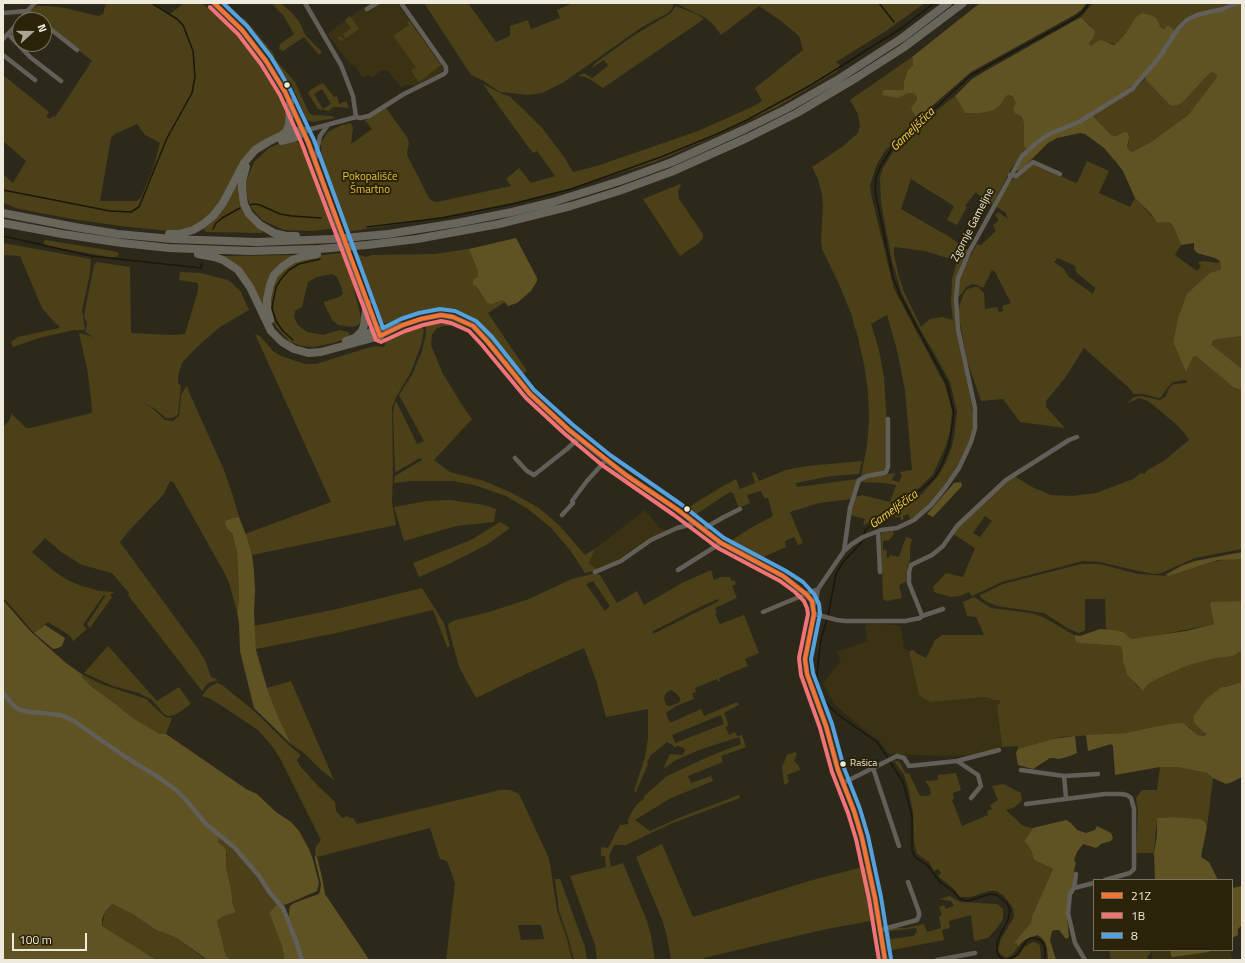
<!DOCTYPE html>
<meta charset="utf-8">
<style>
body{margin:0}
#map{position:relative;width:1245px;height:963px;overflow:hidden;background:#2c291b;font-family:"Titillium Web",sans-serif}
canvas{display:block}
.frame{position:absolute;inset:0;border:4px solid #efebdc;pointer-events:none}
.legend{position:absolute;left:1093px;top:879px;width:140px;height:72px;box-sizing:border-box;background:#2a2309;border:1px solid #79735d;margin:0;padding:5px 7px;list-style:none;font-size:12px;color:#efebdc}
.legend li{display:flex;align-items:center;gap:8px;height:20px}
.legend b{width:20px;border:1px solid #79735d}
.north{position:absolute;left:12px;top:12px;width:40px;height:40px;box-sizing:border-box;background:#2a2309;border:1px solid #79735d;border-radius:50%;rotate:69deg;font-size:11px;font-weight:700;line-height:16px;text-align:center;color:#efebdc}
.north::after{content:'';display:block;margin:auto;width:14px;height:18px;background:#aba798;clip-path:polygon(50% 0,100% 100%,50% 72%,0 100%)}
.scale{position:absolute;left:12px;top:933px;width:75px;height:18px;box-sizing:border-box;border:2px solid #efebdc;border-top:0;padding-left:5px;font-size:12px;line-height:14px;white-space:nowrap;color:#efebdc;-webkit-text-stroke:3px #2a2309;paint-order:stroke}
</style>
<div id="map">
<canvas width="1245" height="963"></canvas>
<div class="frame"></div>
<ul class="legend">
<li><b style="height:5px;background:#f57335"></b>21Z</li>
<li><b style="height:5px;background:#f27376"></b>1B</li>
<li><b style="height:5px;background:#54a1df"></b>8</li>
</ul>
<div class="north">N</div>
<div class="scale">100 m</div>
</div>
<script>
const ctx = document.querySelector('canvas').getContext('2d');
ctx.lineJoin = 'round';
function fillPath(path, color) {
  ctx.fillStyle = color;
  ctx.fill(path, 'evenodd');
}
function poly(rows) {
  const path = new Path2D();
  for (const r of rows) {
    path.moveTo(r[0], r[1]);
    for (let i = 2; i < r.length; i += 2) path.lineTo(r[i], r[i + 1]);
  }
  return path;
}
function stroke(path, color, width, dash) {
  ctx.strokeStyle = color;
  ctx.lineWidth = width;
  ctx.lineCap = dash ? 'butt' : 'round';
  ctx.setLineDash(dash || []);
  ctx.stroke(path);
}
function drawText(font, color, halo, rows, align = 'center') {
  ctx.font = font + ' "Titillium Web",sans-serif';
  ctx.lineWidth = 4;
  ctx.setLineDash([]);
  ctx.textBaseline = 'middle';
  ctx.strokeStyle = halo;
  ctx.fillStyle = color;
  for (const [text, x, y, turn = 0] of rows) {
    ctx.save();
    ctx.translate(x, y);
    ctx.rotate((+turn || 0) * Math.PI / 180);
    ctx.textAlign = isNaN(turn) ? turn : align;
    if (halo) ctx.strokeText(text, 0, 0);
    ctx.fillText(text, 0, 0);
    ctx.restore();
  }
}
fillPath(poly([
 [381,3,397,3,443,68,442,72,415,85,406,85,401,87,387,70,381,71,372,77,368,75,362,77,354,65,352,66,327,34,364,7,370,12,371,10],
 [645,510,660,528,668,531,619,560,598,570,589,563,594,552,593,550],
 [876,623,901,626,904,648,909,651,919,695,923,698,928,700,985,697,999,700,1000,704,997,705,1002,747,975,755,940,756,889,754,877,738,869,734,833,703,823,683,841,661,837,652,867,641,865,625],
 [1151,950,1170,950,1171,956,1209,952,1210,950,1230,950,1232,960,1153,960]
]), '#3a3212');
fillPath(poly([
 [106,3,154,3,170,14,184,3,201,3,219,15,241,37,260,61,271,79,280,97,286,116,283,131,262,142,222,201,202,222,177,232,121,226,78,220,19,209,3,203,3,174,13,183,26,161,3,141,3,75,49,112,46,116,50,119,53,116,55,117,92,61,48,25,49,23,44,19,42,20,31,12,31,10,37,6,49,6,65,8,98,16,103,14],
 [137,124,145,135,160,143,153,169,141,197,137,201,100,201,111,138,115,134],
 [273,3,281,3,291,12,298,20,306,36,322,52,319,55,304,37,283,51,279,49,280,44,294,34,283,15,272,4],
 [424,3,468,3,496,42,510,36,510,26,528,20,531,29,560,18,557,10,573,3,673,3,673,6,672,9,668,13,642,27,564,82,542,93,528,95,500,92,482,80,471,75],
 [675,3,925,3,886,31,836,62,840,65,840,68,836,72,777,107,720,134,655,162,553,194,495,207,446,217,346,232,327,176,321,150,321,142,328,132,342,125,351,123,353,128,351,144,372,129,365,120,386,108,407,137,409,143,407,153,408,157,429,198,432,201,437,202,511,186,506,179,519,168,531,183,555,176,537,151,533,153,526,144,483,84,502,94,509,96,523,109,543,129,564,157,573,172,597,166,698,131,754,106,762,101,755,88,803,50,799,36,781,21,759,6,721,35,713,24,706,18],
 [1093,3,1234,3,1192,15,1184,20,1175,31,1161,28,1157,19,1135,18,1127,31,1116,44,1098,41,1091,46,1089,44,1094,36,1091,26,1081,17],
 [676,6,696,14,704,19,603,88,591,80,585,77,578,76,584,73,592,78,608,66,604,60,592,68,594,64,633,36,671,13],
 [350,16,359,29,342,41,338,39,335,36,338,38,341,36,343,39,345,37,343,34,351,28,345,20],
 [244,18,273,53,275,59,295,82,309,113,312,115,331,116,334,117,335,118,313,122,307,120,291,83,281,73,260,43,241,20],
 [409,20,441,65,419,82,411,71,416,67,393,36,409,25,407,23],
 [912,57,913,65,906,72,904,81,905,89,903,96,909,93,914,93,917,97,917,100,911,107,912,111,917,119,885,151,877,164,870,185,871,194,894,289,945,385,952,411,950,432,945,448,933,474,920,487,863,526,865,519,850,515,855,497,862,495,890,502,896,485,884,483,860,482,865,478,895,473,892,480,899,482,902,475,900,474,900,472,912,470,905,390,897,350,887,315,871,324,879,350,884,377,888,442,886,467,885,470,881,473,861,476,867,446,869,419,868,391,864,364,856,329,855,329,852,316,839,284,822,249,821,239,823,207,822,194,818,179,812,167,842,147,858,133,860,126,858,114,850,100],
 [1213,72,1217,76,1217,79,1188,115,1151,142,1132,152,1129,150,1127,147,1129,142,1124,132,1116,136,1112,136,1093,116,1133,90,1145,79,1172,106,1184,101,1209,74],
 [323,83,334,97,337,96,339,104,346,101,349,108,339,107,333,107,329,111,318,109,308,93,310,90],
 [322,89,331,104,323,109,314,94],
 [1009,95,1015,99,1016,102,1016,114,1021,116,1024,123,1024,145,1026,149,1011,169,993,204,990,206,976,192,965,206,967,207,957,225,947,220,954,206,911,179,901,209,948,236,968,250,962,262,957,278,954,303,974,419,972,434,959,464,948,482,931,503,916,517,904,523,904,522,911,519,908,514,903,516,904,519,901,520,900,517,895,517,894,514,923,493,938,476,946,462,951,449,954,437,957,412,950,382,933,351,922,333,902,294,892,261,881,203,880,177,883,168,894,150,912,135,927,118,955,96,965,113,981,113,1006,96],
 [894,247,925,251,957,261,952,279,951,303,953,320,942,317,930,319,921,327,904,292,899,277,894,255],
 [295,141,301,144,307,155,332,222,333,227,330,229,312,231,284,230,262,220,250,206,246,191,246,181,254,162,269,148,283,142],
 [1087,161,1109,171,1099,193,1130,207,1135,198,1158,223,1168,222,1171,223,1175,230,1181,245,1175,255,1197,271,1201,266,1198,263,1199,262,1205,261,1217,263,1220,261,1221,269,1210,273,1178,318,1173,342,1186,372,1193,357,1196,356,1235,389,1242,390,1242,549,1195,558,1161,573,1155,574,1138,571,1100,562,1083,561,1002,582,972,596,969,592,960,596,951,597,934,592,933,587,946,573,963,577,975,548,953,534,956,529,992,492,1014,476,1034,488,1051,495,1072,496,1096,493,1133,479,1141,473,1145,474,1146,471,1165,460,1189,440,1186,435,1176,424,1148,401,1139,398,1126,404,1134,397,1141,396,1160,400,1166,396,1169,388,1174,384,1187,383,1186,380,1173,382,1168,387,1161,397,1158,398,1143,394,1134,394,1128,387,1084,348,1065,378,1046,401,1046,407,1065,428,1020,422,1003,399,981,401,967,360,958,313,960,304,964,293,967,289,975,287,978,287,984,293,985,309,997,307,999,312,1003,311,1002,306,1011,303,995,272,992,270,983,288,977,285,972,284,966,287,960,296,957,296,960,278,965,266,977,244,981,245,994,233,996,231,993,225,999,220,995,215,998,212,1008,219,1006,213,995,206,1009,182,1022,173,1032,163,1076,183,1078,181],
 [1058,258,1075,266,1076,272,1095,288,1093,294,1069,277,1064,269,1054,262],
 [985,516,992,521,980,537,973,533],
 [237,180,239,191,263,231,262,233,206,232,204,229,216,217],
 [680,184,681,185,678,191,679,199,703,234,703,238,699,243,680,256,643,199],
 [46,240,113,251,117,252,119,254,116,257,109,257,47,246,44,244,44,241],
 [3,243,91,259,90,273,82,311,85,327,84,330,74,330,39,338,13,347,11,342,18,337,59,328,59,326,54,322,42,308,20,256,3,255],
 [469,249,478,272,478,276,475,278,476,286,480,293,487,303,496,303,501,300,504,300,505,302,488,313,527,371,522,375,518,376,482,331,472,322,460,315,447,311,440,312,414,314,391,323,385,323,380,321,354,253,366,257,372,255,435,254],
 [342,253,353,285,360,313,361,322,358,325,353,327,338,325,333,321,324,304,324,302,339,297,343,294,341,286,337,277,332,274,317,277,308,282,302,307,295,311,294,317,298,325,307,332,323,335,340,330,348,332,350,336,349,338,333,343,314,347,301,346,289,341,276,327,272,320,269,308,274,280,289,264,314,256],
 [297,255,279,266,264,309,222,256],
 [97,262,130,267,131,333,170,335,185,334,198,291,198,283,179,280,180,272,200,273,228,280,232,283,241,292,249,310,220,327,197,347,182,363,178,376,178,383,181,386,178,414,176,416,172,418,166,418,154,408,145,404,146,405,151,407,165,420,173,421,179,416,181,395,187,385,189,392,224,470,233,496,239,517,232,518,225,521,228,530,232,533,237,552,239,595,238,609,237,611,229,583,225,574,174,483,170,481,164,494,128,532,120,542,198,649,205,660,211,677,218,680,208,683,202,691,128,595,129,593,112,573,82,565,61,552,45,538,32,552,54,571,67,580,82,586,100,591,114,592,110,595,112,597,90,628,87,624,106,595,103,596,83,625,87,629,72,642,73,640,69,635,48,622,34,633,11,606,3,598,3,427,9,421,11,415,10,412,26,428,30,428,92,413,91,398,87,368,79,333,94,337,85,332,87,324,84,316,85,310,94,265],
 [444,319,455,321,470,329,487,347,470,331,458,326,443,326,436,329,432,335,431,345,442,372,462,405,472,419,434,460,450,472,484,481,496,486,512,493,539,508,559,525,585,555,593,550,594,552,589,563,598,570,585,573,570,550,551,528,528,509,506,496,474,485,453,481,412,481,394,483,395,476,422,460,420,458,396,472,395,471,393,413,394,406,396,401,417,444,424,441,399,395,412,375,422,351,426,334,426,322],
 [418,325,421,326,424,330,421,345,411,372,396,397,392,408,393,474,392,502,396,525,252,555,245,534,331,502,255,334,260,336,273,351,281,356,305,364,316,364,367,348,376,346,383,347,385,345,386,339],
 [1242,336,1242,369,1212,345,1213,340],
 [862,461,859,474,831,476,796,483,797,487,858,479,852,499,819,503,790,512,803,543,798,545,794,537,785,541,786,547,757,560,729,545,729,542,749,529,773,516,768,498,764,498,761,491,747,495,750,503,739,508,733,493,730,492,693,516,684,510,718,489,736,479,740,489,755,483,752,473,755,472,759,481,786,470,807,466],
 [450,500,484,505,496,509,494,522,456,526,404,541,394,507,427,501],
 [500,522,510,528,488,544,451,563,419,577,413,563,471,540],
 [893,531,894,534,889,540,883,541,883,549,887,551,886,557,889,558,890,555,899,557,906,537,912,539,910,547,910,560,907,568,906,582,899,585,902,597,901,598,887,601,883,599,881,533],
 [1228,559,1242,559,1242,601,1212,603,1210,604,1214,624,1150,637,1130,639,1122,632,1106,629,1105,599,1085,599,1085,630,1079,633,1069,629,1044,613,997,606,987,602,981,598,980,595,1003,584,1081,564,1100,564,1138,574,1169,576,1212,562],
 [711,570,714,580,721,577,730,577,731,581,734,580,736,584,732,586,737,598,715,608,717,613,715,614,720,624,744,615,759,653,745,659,748,666,719,678,720,681,718,682,717,679,695,688,696,692,692,694,694,699,676,706,666,713,670,723,701,709,704,716,737,702,739,705,724,713,728,724,726,728,729,735,735,732,737,736,742,735,746,747,721,756,723,762,688,776,691,783,711,776,713,781,671,798,635,820,650,831,681,817,739,795,740,798,670,824,626,845,614,845,609,856,611,867,623,863,647,921,651,936,655,960,597,960,595,945,570,876,606,867,605,856,601,856,601,847,608,848,620,825,628,824,628,820,631,813,638,803,644,799,644,796,667,776,710,756,741,744,739,737,699,750,676,760,663,769,670,754,682,755,685,751,684,748,678,746,673,748,674,746,667,742,651,755,647,762,648,764,636,792,634,791,645,757,648,738,648,709,606,717,596,680,584,648,528,673,476,698,459,667,448,626,449,623,456,620,489,612,529,599,572,579,596,573,600,575,617,603,637,591,644,605,682,583],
 [593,581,610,606,605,611,586,584],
 [718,599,719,601,653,634,653,631,700,607],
 [671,690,676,693,680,698,680,701,678,703,670,706,666,705,664,698,666,693],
 [721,715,724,724,675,743,672,735],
 [422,588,444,623,450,646,447,647,433,610,341,632,256,649,254,626,337,609],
 [974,597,991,608,1031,613,1043,617,1074,635,1076,642,1078,643,1120,646,1122,649,1123,662,1127,675,1139,688,1159,678,1189,665,1239,653,1242,651,1242,682,1229,686,1224,686,1204,736,1198,735,1189,727,1153,727,1125,733,1061,737,1018,749,1017,746,1002,747,997,705,1000,703,999,700,993,700,990,698,985,697,931,702,923,698,919,695,909,651,914,650,916,653,926,658,935,640,942,635,984,635,976,617,967,616,963,602],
 [108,646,157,701,179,687,191,704,175,715,168,716,164,714,151,699,146,697,139,693,113,686,84,673],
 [83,675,104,685,146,699,165,717,172,718,166,734,160,734,133,718,109,699,92,687,82,677],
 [291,681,334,780,321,770,304,753,291,744,278,717,267,688],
 [217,683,222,685,253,710,291,747,301,755,297,760,300,766,318,786,335,802,336,811,342,818,347,816,350,818,353,818,357,824,500,790,510,790,519,794,548,856,550,864,557,910,567,939,572,960,446,960,455,883,447,861,440,859,430,828,317,857,315,853,316,846,321,840,281,760,272,746,258,730,222,706,211,699,202,696,209,687],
 [518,925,541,925,544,939,521,940],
 [795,752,797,754,794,761,799,766,800,770,787,775,789,782,784,785,782,767,787,755],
 [894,761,899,761,906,774,909,773,920,796,926,796,931,794,930,788,925,781,938,780,938,775,956,773,961,790,953,793,954,799,952,800,962,826,988,815,987,811,992,809,990,805,998,800,992,786,1003,784,1021,793,1022,800,1015,807,1006,810,1023,826,1033,828,1024,841,1031,850,1034,860,1053,869,1032,916,1031,923,1017,943,1018,947,1012,955,1006,958,1000,954,998,950,1001,939,1014,917,1013,908,1004,896,997,891,989,891,971,897,960,897,954,889,938,876,941,873,938,869,934,871,929,862,917,854,914,842,913,812,908,787,904,775],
 [1160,767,1177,767,1207,773,1213,778,1207,827,1205,822,1201,819,1173,817,1157,818,1154,853,1136,853,1138,813,1136,798,1142,790,1157,790],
 [220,835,243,859,277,904,270,912,270,915,282,945,284,956,284,960,232,960,226,956,217,921,222,917,236,912,233,906,231,889,226,867,225,859,227,855,223,846,218,842],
 [662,844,693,917,809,881,866,866,876,920,827,929,775,941,704,958,704,960,671,960,667,937,663,922,636,857],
 [555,879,560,879,585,947,587,960,574,960,568,937,559,911],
 [950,896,956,900,961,902,997,904,1003,909,1003,919,997,928,988,938,974,941,971,915,949,921,950,928,942,930,944,940,887,951,884,930,894,928,906,928,924,924,927,932,941,928,939,916,942,915,939,907,944,905,946,909,954,906,951,901,939,899],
 [916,928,917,931,914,936,890,939,890,931],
 [112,904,131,913,156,930,175,937,205,959,204,960,157,960,102,926,105,912],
 [1034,942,1040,945,1041,960,1011,960,1019,955,1024,947,1031,943],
 [1109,950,1151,950,1150,954,1147,956,1148,960,1111,960]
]), '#4b4018');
fillPath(poly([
 [980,3,1087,3,1081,10,1076,14,971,72,917,119,912,111,911,107,917,100,917,97,914,93,909,93,898,98,882,95,883,91,884,90,904,90,904,81,907,71,913,65,912,57],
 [1242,3,1242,336,1213,340,1212,345,1242,369,1242,390,1234,388,1196,356,1193,357,1186,372,1173,342,1178,318,1187,294,1203,279,1210,273,1221,269,1220,261,1215,258,1197,253,1194,249,1194,243,1181,245,1175,230,1171,223,1168,222,1158,223,1156,221,1151,214,1135,198,1123,171,1116,162,1104,148,1085,134,1080,133,1057,138,1048,143,1024,167,1018,171,1016,170,1024,157,1036,145,1050,135,1093,116,1112,136,1116,136,1124,132,1128,133,1129,138,1127,147,1129,150,1132,152,1151,142,1188,115,1216,79,1217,76,1213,72,1209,74,1184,101,1178,105,1171,106,1145,79,1147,74,1179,31,1188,22,1197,16,1229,9],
 [1142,13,1153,16,1157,19,1161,28,1164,29,1168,25,1175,31,1157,58,1135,83,1123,93,1086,117,1033,143,1026,149,1024,146,1024,123,1021,116,1016,114,1013,110,1016,103,1013,97,1009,95,1006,96,1000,105,994,110,981,113,965,113,955,96,972,79,987,70,1081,17,1095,31,1094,36,1089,44,1091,46,1098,41,1101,40,1114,45,1118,42,1127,31,1135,18],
 [516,238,537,278,537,281,531,291,517,303,508,306,503,300,492,304,487,303,476,286,473,285,473,280,478,276,478,272,469,249],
 [961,482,962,486,934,516,933,517,927,514,954,483],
 [239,517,246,535,252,555,254,571,255,591,254,613,256,650,267,688,278,717,291,744,254,708,240,651,239,624,237,611,238,609,239,595,237,552,232,533,228,530,225,524,225,521,232,518],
 [1242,552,1242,559,1218,560,1169,576,1165,575,1181,566,1195,561],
 [3,600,30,631,66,663,83,675,82,677,92,687,109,699,133,718,160,734,166,734,246,789,257,794,276,812,291,822,299,831,309,849,313,860,319,883,317,891,287,904,284,905,281,903,233,844,206,823,185,797,74,720,18,707,3,691],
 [1242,601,1242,651,1232,656,1217,658,1189,665,1159,678,1148,684,1143,691,1127,675,1123,662,1122,649,1120,646,1078,643,1076,642,1074,635,1080,636,1100,629,1114,630,1123,632,1131,639,1186,631,1214,624,1210,604,1212,602],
 [45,625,65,638,62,646,58,648,53,649,34,633],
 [1242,682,1242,777,1232,782,1226,784,1213,778,1207,773,1177,767,1160,767,1115,775,1113,746,1111,744,1088,751,1086,735,1125,733,1153,727,1177,723,1183,723,1198,735,1204,736,1206,734,1195,724,1193,717,1206,699,1222,687,1229,686],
 [3,695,14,708,61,716,72,721,158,778,178,794,220,835,218,842,223,846,226,850,226,867,231,889,233,906,236,912,222,917,217,921,226,956,232,960,204,960,205,958,175,937,156,930,131,913,112,904,105,912,102,919,102,926,157,960,3,960],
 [1075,736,1077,753,1070,756,1059,759,1054,758,1050,758,1033,769,1018,765,1016,753,1018,749,1053,739],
 [1173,817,1201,819,1205,822,1207,827,1201,857,1209,862,1218,880,1155,880,1154,853,1157,836,1157,818],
 [1066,820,1071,823,1077,830,1086,833,1095,830,1097,826,1111,833,1113,838,1111,841,1101,844,1096,848,1083,844,1077,852,1074,860,1076,863,1074,870,1073,886,1070,891,1067,916,1069,937,1066,939,1059,930,1056,930,1052,931,1050,940,1056,960,1048,960,1047,948,1045,942,1042,938,1037,935,1025,940,1021,943,1018,947,1017,943,1014,943,1031,923,1032,916,1053,869,1034,860,1031,850,1024,841,1033,828],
 [315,855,317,857,322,877,325,894,366,955,369,960,303,960,289,918,289,912,290,906,294,903,319,894,320,891,321,884,315,859],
 [1242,886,1242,925,1238,929,1238,935,1232,938,1232,888],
 [277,904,281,909,296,944,300,960,284,960,284,956,282,946,270,915,270,912],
 [1170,950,1210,950,1209,952,1173,957,1171,956]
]), '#605323');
stroke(poly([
 [879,3,894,22],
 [3,190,110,211,131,212,139,207,167,138,192,93,195,77,193,51,183,25,177,19,153,4],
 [249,205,255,204,260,205,280,214,292,216,321,218],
 [367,227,441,218,512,204,571,189,661,157,717,134,747,120,811,85,902,28,934,3],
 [213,229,216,223,222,218,240,208],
 [3,236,91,256,201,268,202,263],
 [293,340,283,331,276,321,272,308,276,287,281,279,289,270,299,264,320,259],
 [864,535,865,530,922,489,935,477,942,464,949,446,954,413,947,383,916,326,900,295,893,278,875,191,876,177,881,165,893,147,971,75,1075,18,1083,12,1089,3],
 [828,616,836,574,843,562,862,542,863,538],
 [827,619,821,639,817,673,818,684,823,697,828,705,837,714,877,742,888,758],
 [890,762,903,782,912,816,912,850,915,857,928,866,940,882,954,892,960,899,968,901,990,894,997,895,1007,903,1010,910,1008,920,1002,931,997,943,997,952,1000,957,1005,960,1012,958,1017,955,1027,940,1030,938,1035,938,1040,940,1043,943,1045,948,1045,960]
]), '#1b170a', 1.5);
stroke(poly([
 [305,3,341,65,353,96,356,117],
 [367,9,377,3],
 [3,13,27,11,39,20],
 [21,20,27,11,35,3],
 [44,24,77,50],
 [8,34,30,57,61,81],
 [3,39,20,21],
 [3,55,35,80],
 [356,117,360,118,369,116,404,94,444,74,446,72,446,67,401,3],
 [304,131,356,117],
 [315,159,320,136,328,125],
 [1010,175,1016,176,1033,162,1060,174],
 [515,458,527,471,534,475,567,449,579,438],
 [562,515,573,503,572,501,587,481,606,460],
 [703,529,724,517,740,509],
 [878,531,880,572],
 [844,551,850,508,859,480,867,476,884,473,886,472,888,467,888,419],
 [678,570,721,543],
 [595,572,621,561,651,540,677,528,696,523],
 [813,606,816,601,818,589,844,551,852,544,863,537,881,530,897,528,914,520,931,505,945,488,959,468,966,453,971,442,975,428,975,408,958,329,956,299,958,278,969,252,1022,156,1035,144,1049,134,1079,122,1132,89,1158,59,1178,29,1187,20,1197,15,1222,9,1239,3],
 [763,612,818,589],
 [814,614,837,620,846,621,905,621,920,618,922,616,921,613,909,583,909,572,911,565,932,555,943,546,957,526,1006,480,1069,440,1077,437],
 [922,616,943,609],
 [3,693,15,707,21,710,31,712,61,715,74,721,124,756,158,777,176,790,186,800,206,824,234,847,259,876,270,893,283,908,296,941,302,960],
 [957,761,978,775,981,786,971,798],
 [873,768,899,846],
 [1021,770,1064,776,1066,798],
 [1064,776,1098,774],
 [843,783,897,756,904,758,909,766,957,761,999,750],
 [1026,804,1105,794,1121,794,1127,795,1131,798,1134,809,1134,869,1130,873,1105,880],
 [1076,874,1074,888,1070,894,1068,913,1075,943,1085,960],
 [1074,888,1094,883],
 [880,930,917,920,919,916,919,912,908,882],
 [937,960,975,953]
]), '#615f58', 4.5);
stroke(poly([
 [214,3,242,30,266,61,285,92,308,142,337,222],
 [352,263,380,336,403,325,421,319,441,315,453,317,473,326,487,341,530,394,569,430,606,460,626,475,678,510,721,543,783,576,806,594,812,601,814,614,805,659,807,674,826,726,838,770,854,811,862,838,875,898,885,960],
 [377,330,394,325,402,325]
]), '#615f58', 5.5);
stroke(poly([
 [282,135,286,132,289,124,290,102],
 [282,141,297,137,304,131],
 [246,167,242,181,242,189,244,204,249,214,260,225,274,233,286,236,296,236],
 [3,213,75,227,118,234,172,239,257,242,332,239,388,234,457,223,512,212,553,202,620,181,672,162,745,129,786,109,837,80,902,38,948,3],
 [3,223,62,234,122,243,169,248,250,251,319,249,367,245,417,239,499,224,571,206,619,191,671,172,747,138,797,113,856,78,903,48,963,3],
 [169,234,179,234,193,230,202,225,213,216,223,203,244,163,255,150,268,142,280,136,295,131,304,131],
 [198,254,214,257,223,260,238,270,250,287,271,331,282,342,294,349,308,353,321,352,380,336],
 [270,320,267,309,267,299,270,285,274,275,282,267,292,260,305,256,317,254],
 [356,337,362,331,364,325,367,303],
 [346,341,377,330]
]), '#68655b', 8);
stroke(poly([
 [337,222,352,263]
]), '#615f58', 5.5);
stroke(poly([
 [214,3,242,30,266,61,285,92,308,142,380,336],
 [380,336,403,325,421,319,441,315,453,317,473,326,487,341,530,394,569,430,626,475,678,510,721,543,783,576,806,594,812,601,814,614,805,659,807,674,826,726,838,770,854,811,862,838,875,898,885,960]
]), '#f57335', 4);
stroke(poly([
 [210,7,238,34,261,64,280,95,302,144,376,340,381,342,405,331,423,325,441,321,451,323,469,331,482,345,526,398,565,434,602,465,674,515,718,548,780,581,795,592,804,601,807,608,808,614,799,658,801,675,820,728,832,772,848,813,856,839,869,899,879,960]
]), '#f27376', 4);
stroke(poly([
 [223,3,247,26,271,57,290,89,314,140,383,328,401,319,419,313,440,309,455,311,476,321,492,337,534,390,573,425,610,455,682,505,724,538,786,571,803,582,814,594,819,604,820,614,811,659,813,673,832,724,844,768,860,809,868,836,881,897,891,959]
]), '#54a1df', 4);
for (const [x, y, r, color] of [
 [287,85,3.5,"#efebdc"],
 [687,509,3.5,"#efebdc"],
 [843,764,3.5,"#efebdc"]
]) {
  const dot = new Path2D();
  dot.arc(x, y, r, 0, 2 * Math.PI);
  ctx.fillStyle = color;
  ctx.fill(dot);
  stroke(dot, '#2a2309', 1.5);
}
drawText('10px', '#efebdc', '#2a2309', [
 ["Rašica",850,764]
], 'left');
drawText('11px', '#e4c235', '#2a2309', [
 ["Pokopališče",370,177],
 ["Šmartno",370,190]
]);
drawText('11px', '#efebdc', '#2a2309', [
 ["Zgornje Gameljne",973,225,-63]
]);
drawText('italic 12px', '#f9d74f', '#2a2309', [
 ["Gameljščica",913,130,-44],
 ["Gameljščica",894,510,-36]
]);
</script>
